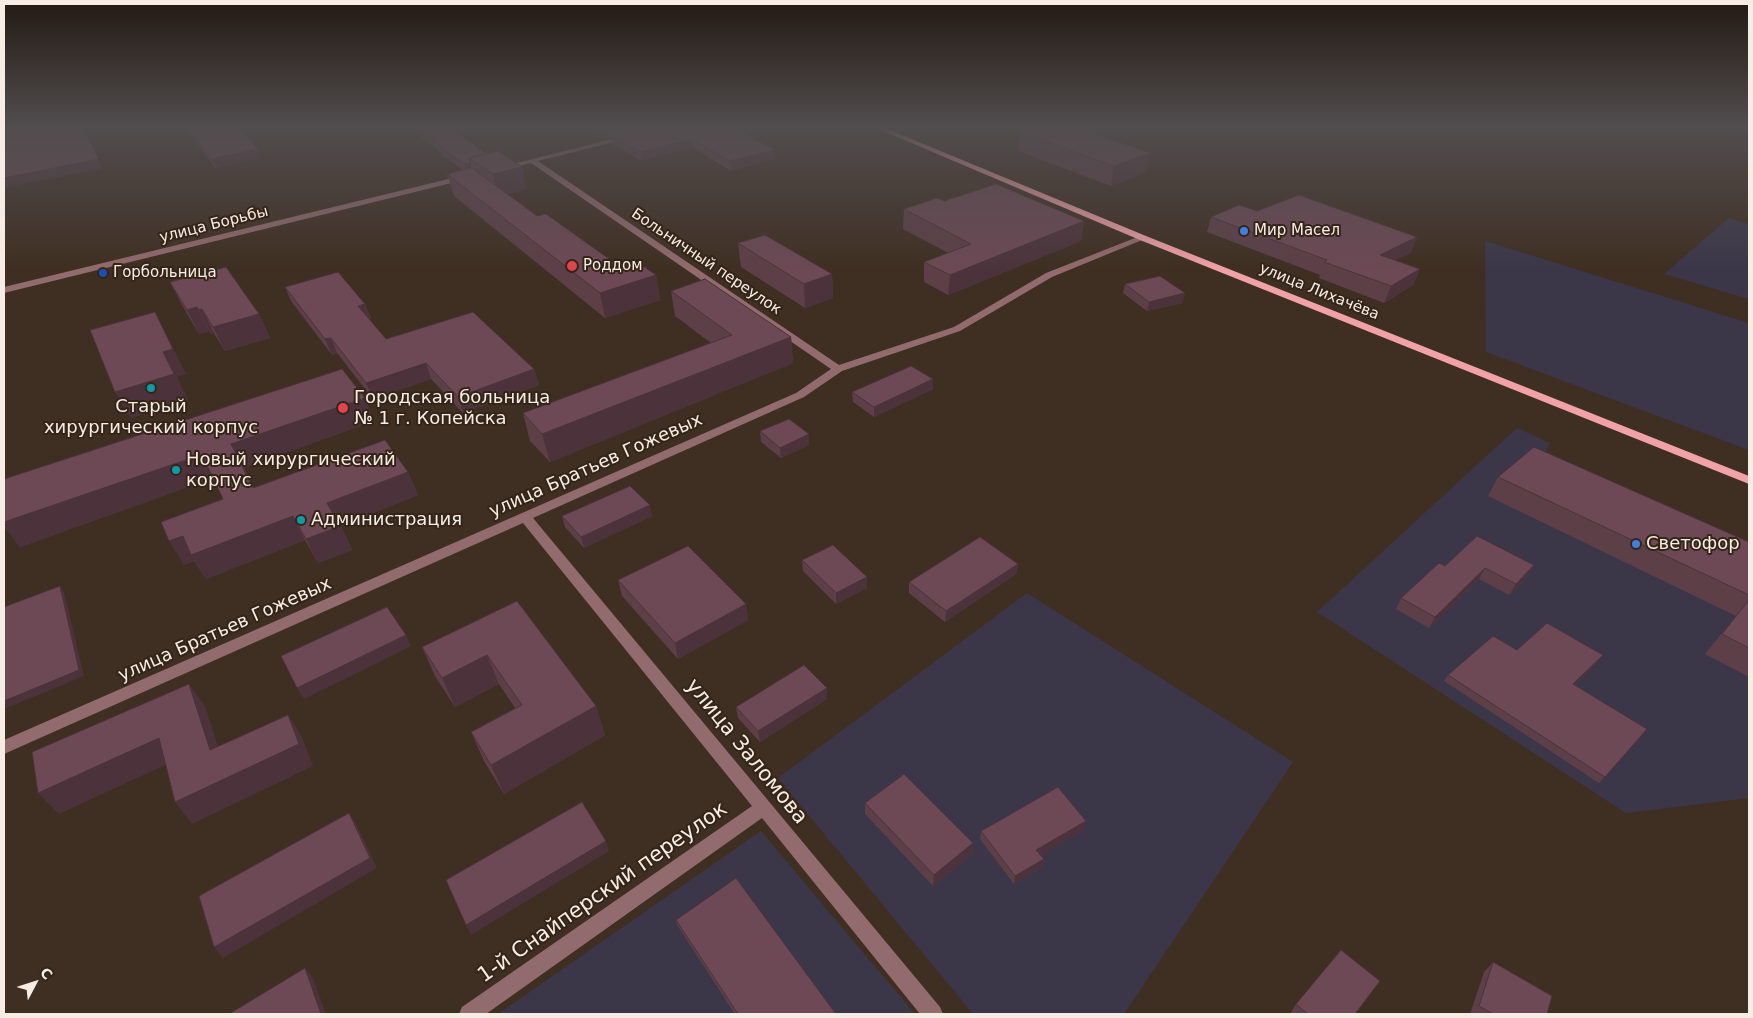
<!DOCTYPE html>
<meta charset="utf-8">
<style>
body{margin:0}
#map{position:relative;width:1753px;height:1018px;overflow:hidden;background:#3f2f22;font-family:"DejaVu Sans",sans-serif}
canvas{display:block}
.frame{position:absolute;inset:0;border:5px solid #f8ede5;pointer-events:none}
.north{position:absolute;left:10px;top:958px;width:50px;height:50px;-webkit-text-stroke:4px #342518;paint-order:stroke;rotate:50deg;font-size:14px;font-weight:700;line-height:20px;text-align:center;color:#f8ede5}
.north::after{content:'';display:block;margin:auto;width:18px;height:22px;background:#f8ede5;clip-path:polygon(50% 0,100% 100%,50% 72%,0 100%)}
</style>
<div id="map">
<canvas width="1753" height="1018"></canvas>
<div class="frame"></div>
<div class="north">С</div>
</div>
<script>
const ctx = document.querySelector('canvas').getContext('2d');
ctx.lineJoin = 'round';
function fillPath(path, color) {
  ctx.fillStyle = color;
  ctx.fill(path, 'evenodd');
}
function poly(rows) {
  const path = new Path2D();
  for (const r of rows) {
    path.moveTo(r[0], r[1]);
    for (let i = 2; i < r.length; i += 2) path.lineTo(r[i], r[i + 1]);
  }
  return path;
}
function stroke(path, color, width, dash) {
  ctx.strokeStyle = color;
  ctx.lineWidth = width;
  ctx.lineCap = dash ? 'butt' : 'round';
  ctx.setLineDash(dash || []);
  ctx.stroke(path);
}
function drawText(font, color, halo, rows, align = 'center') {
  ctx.font = font + ' "DejaVu Sans",sans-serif';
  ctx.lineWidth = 4;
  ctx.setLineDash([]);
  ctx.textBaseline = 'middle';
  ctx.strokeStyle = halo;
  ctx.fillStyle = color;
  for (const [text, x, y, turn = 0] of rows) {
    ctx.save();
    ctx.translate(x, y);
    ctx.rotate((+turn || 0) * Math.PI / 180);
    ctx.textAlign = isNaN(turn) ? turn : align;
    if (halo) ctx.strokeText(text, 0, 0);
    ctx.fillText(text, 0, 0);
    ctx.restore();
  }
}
fillPath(poly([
 [1729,218,1749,224,1749,299,1664,274],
 [1485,241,1749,323,1749,450,1486,352],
 [1517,428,1550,443,1543,457,1749,549,1749,798,1626,813,1317,612],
 [1027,593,1293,762,1124,1014,973,1014,778,778],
 [761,831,915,1014,498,1014]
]), '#3b3749');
fillPath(poly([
 [628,135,630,136,630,138,538,161,839,365,954,327,1046,273,1140,236,1147,238,1052,277,960,331,842,371,804,397,533,518,940,1007,943,1014,920,1014,762,818,486,1014,459,1014,462,1007,752,806,523,523,4,754,4,740,796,393,831,369,531,163,501,170,497,168,628,135],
 [465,175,468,175,468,179,4,293,4,287,465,175]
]), '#926b6e');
fillPath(poly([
 [876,128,885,128,1146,236,1749,476,1749,484,1140,240,876,128]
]), '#f1a2a8');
fillPath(poly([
 [186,128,239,128,258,149,261,158,215,168],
 [408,128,450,128,486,154,522,167,527,189,507,194,537,216,619,266,656,275,660,300,605,318,454,196,447,174,463,170,442,155,442,153],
 [584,128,768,128,744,134,775,150,775,159,731,171,694,148,642,161,612,144,611,137,603,139],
 [1020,132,1150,153,1146,172,1111,186,1018,151],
 [944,201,1084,221,1081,241,948,295,924,282,924,262,948,253,903,229,904,209],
 [1257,211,1411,253,1395,260,1420,269,1413,285,1384,303,1319,278,1320,275,1207,232,1211,217],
 [738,243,832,274,833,298,805,308,741,267],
 [170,282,259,314,270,338,225,351,214,333,211,334,209,331,199,334,182,305],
 [1125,284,1183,303,1147,311,1123,293],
 [285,287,365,304,371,318,369,319,386,339,534,369,539,385,463,413,431,379,373,399,337,353,332,355,291,301],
 [671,291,791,337,793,363,550,462,530,441,523,413,711,343,675,316],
 [933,379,933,389,874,417,853,402,852,392],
 [374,421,244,468,254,488,408,472,418,495,341,526,352,550,318,563,305,540,206,579,194,561,184,565,223,499,215,481,201,486,199,483,20,547,4,526],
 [760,431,809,434,809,445,781,458,761,442],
 [1498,477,1749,542,1749,677,1705,654,1736,616,1488,496],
 [562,516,652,516,584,548,565,527],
 [802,560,867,588,836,604,803,571],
 [1018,564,1016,574,945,622,909,593,909,582],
 [1534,565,1528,576,1509,595,1479,579,1429,628,1396,609,1401,598,1445,566],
 [618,580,746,604,748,620,678,659,622,596],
 [517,601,596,706,605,735,504,794,484,761,471,732,515,708,499,684,455,707,435,676,422,647],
 [1517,650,1598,661,1574,685,1642,735,1599,783,1444,681,1448,675],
 [827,688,827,699,760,742,738,718,736,707],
 [865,803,973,843,972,854,933,886,865,814],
 [1084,830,1040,855,1044,859,1042,867,1014,884,980,839,981,831],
 [676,920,836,1014,735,1014,677,925],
 [1493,962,1547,1014,1470,1014,1484,972],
 [1296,1004,1355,1014,1290,1014]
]), '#5d3f48');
fillPath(poly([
 [83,128,99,128,84,131,103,168,4,188,4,178],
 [608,128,646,128,610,135,611,137,603,139,601,130],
 [733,128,768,128,734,137],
 [692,139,694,148,642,161,641,152],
 [258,149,261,158,215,168,211,159],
 [775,150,775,159,731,171,730,161],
 [1150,153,1146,172,1111,186,1114,166],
 [470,163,472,171,466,172,464,164],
 [522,167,527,189,498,196,493,174],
 [1084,221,1081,241,948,295,950,275],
 [1417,237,1411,253,1374,271,1380,255],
 [1420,269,1413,285,1384,303,1391,286],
 [832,274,833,298,805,308,804,284],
 [656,275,660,300,605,318,600,293],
 [1185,293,1183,303,1147,311,1149,302],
 [365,304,371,318,363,321,358,306],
 [197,307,209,331,199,334,187,310],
 [202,309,214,333,211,334,199,310],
 [155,312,186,374,177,377,188,400,131,418,115,392,163,352],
 [259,314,270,338,225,351,213,327],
 [791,337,793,363,550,462,542,434],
 [331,338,337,353,332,355,325,339],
 [426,363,431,379,373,399,366,383],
 [534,369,539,385,463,413,458,397],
 [933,379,933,389,874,417,874,407],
 [365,398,374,421,244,468,266,512,231,444],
 [809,434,809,445,781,458,780,448],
 [203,457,216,481,201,486,199,483,20,547,4,526,4,522,186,460],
 [408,472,418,495,341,526,352,550,318,563,306,539,327,503],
 [650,505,652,516,584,548,581,537],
 [293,516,305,540,206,579,194,561,184,565,169,541,183,536],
 [1018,564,1016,574,945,622,946,611],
 [1534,565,1528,576,1509,595,1516,584],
 [1485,568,1479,579,1429,628,1435,617],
 [867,577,867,588,836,604,836,593],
 [60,586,64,592,84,676,4,709,4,701],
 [746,604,748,620,678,659,675,643],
 [406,635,411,646,304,699,297,688],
 [487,655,499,684,455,707,442,678],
 [1603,655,1598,661,1569,690,1573,684],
 [189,684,205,706,226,772,210,750],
 [827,688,827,699,760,742,758,731],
 [596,706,605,735,504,794,491,765],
 [288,715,302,737,313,766,192,824,175,802],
 [159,738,176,760,59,814,38,793],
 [349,813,356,824,377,868,223,958,214,947],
 [1086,821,1084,830,1035,858,1036,850],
 [606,841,609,851,471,935,466,925],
 [973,843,972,854,933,886,934,875],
 [1044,859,1042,867,1014,884,1015,876],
 [305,968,313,978,326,1014,321,1014]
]), '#4c333b');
const building = poly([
 [4,128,83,128,99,159,4,178,4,128],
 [188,128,239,128,258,149,211,159,188,128],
 [416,128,450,128,486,154,469,158,470,163,464,164,440,147,442,147,416,128],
 [598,128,608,128,601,130,598,128],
 [637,128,733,128,775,150,730,161,692,139,641,152,610,135,637,128],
 [1031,128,1079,128,1150,153,1114,166,1020,132,1031,128],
 [498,151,522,167,493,174,469,158,498,151],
 [472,168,537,216,546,214,619,266,636,261,656,275,600,293,447,174,472,168],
 [996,184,1084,221,950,275,924,262,971,244,904,209,937,198,944,201,996,184],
 [1299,195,1417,237,1380,255,1420,269,1391,286,1324,262,1327,260,1211,217,1239,205,1257,211,1299,195],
 [765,235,832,274,804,284,738,243,765,235],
 [226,267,259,314,213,327,202,309,199,310,197,307,187,310,170,282,226,267],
 [338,272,365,304,358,306,386,339,473,312,534,369,458,397,426,363,366,383,331,338,325,339,285,287,338,272],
 [1160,276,1185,293,1149,302,1125,284,1160,276],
 [705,279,791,337,542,434,523,413,732,335,671,291,705,279],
 [155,312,173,349,163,352,174,374,115,392,90,330,155,312],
 [911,366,933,379,874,407,852,392,911,366],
 [342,369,365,398,231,444,253,488,385,440,408,472,327,503,340,526,306,539,293,516,191,555,183,536,169,541,161,522,223,499,203,457,187,463,186,460,4,522,4,479,342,369],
 [789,419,809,434,780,448,760,431,789,419],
 [1534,447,1749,542,1749,595,1498,477,1534,447],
 [630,486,650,505,581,537,562,516,630,486],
 [1477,536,1534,565,1516,584,1485,568,1435,617,1401,598,1439,563,1445,566,1477,536],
 [980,537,1018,564,946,611,909,582,980,537],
 [833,545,867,577,836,593,802,560,833,545],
 [688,546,746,604,675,643,618,580,688,546],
 [60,586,79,670,4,701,4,607,60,586],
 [1749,600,1749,648,1722,634,1749,600],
 [517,601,596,706,491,765,471,732,522,705,487,655,442,678,422,647,517,601],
 [387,607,406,635,297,688,281,656,387,607],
 [1547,623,1603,655,1573,684,1647,729,1605,777,1448,675,1493,636,1517,650,1547,623],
 [804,665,827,688,758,731,736,707,804,665],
 [189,684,210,750,288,715,299,744,175,802,159,738,38,793,32,752,189,684],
 [904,774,973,843,934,875,865,803,904,774],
 [1058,787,1086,821,1036,850,1044,859,1015,876,981,831,1058,787],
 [582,802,606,841,466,925,446,880,582,802],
 [349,813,370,858,214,947,199,896,349,813],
 [736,878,836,1014,738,1014,676,920,736,878],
 [1341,950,1380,981,1355,1014,1308,1014,1296,1004,1341,950],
 [1493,962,1552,996,1547,1014,1493,1014,1479,1006,1493,962],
 [305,968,321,1014,229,1014,305,968]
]);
fillPath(building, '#6c4954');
stroke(building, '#4c333b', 1);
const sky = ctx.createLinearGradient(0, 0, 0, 271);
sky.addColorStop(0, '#231a13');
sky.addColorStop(0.47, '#524d4f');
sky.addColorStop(1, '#524d4f00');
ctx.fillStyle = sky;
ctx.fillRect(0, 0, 1753, 271);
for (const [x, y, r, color] of [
 [1244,231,5,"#3f7fe0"],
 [572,266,6,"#e0444e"],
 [103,273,5,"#1a4fb4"],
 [151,388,5,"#0f9aa8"],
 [343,408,6,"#e0444e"],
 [176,470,5,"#0f9aa8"],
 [301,520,5,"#0f9aa8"],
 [1636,544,5,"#3f7fe0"]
]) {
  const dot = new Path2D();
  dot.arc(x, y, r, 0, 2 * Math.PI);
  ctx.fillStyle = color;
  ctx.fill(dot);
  stroke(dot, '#342518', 2);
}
drawText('15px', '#f8ede5', '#342518', [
 ["улица Борьбы",214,225,-14],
 ["Больничный переулок",706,262,34],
 ["улица Лихачёва",1319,292,22]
]);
drawText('15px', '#f8ede5', '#342518', [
 ["Мир Масел",1254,231],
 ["Роддом",583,266],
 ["Горбольница",113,273]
], 'left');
drawText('18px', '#f8ede5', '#342518', [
 ["Городская больница",354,398],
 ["№ 1 г. Копейска",354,419],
 ["Старый",151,407,"center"],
 ["хирургический корпус",151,428,"center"],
 ["Новый хирургический",186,460],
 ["корпус",186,481],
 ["Администрация",311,520],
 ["Светофор",1646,544]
], 'left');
drawText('18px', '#f8ede5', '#342518', [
 ["улица Братьев Гожевых",596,466,-24],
 ["улица Братьев Гожевых",225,630,-24]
]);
drawText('21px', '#f8ede5', '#342518', [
 ["улица Заломова",746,752,51],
 ["1-й Снайперский переулок",603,893,-35]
]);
</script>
